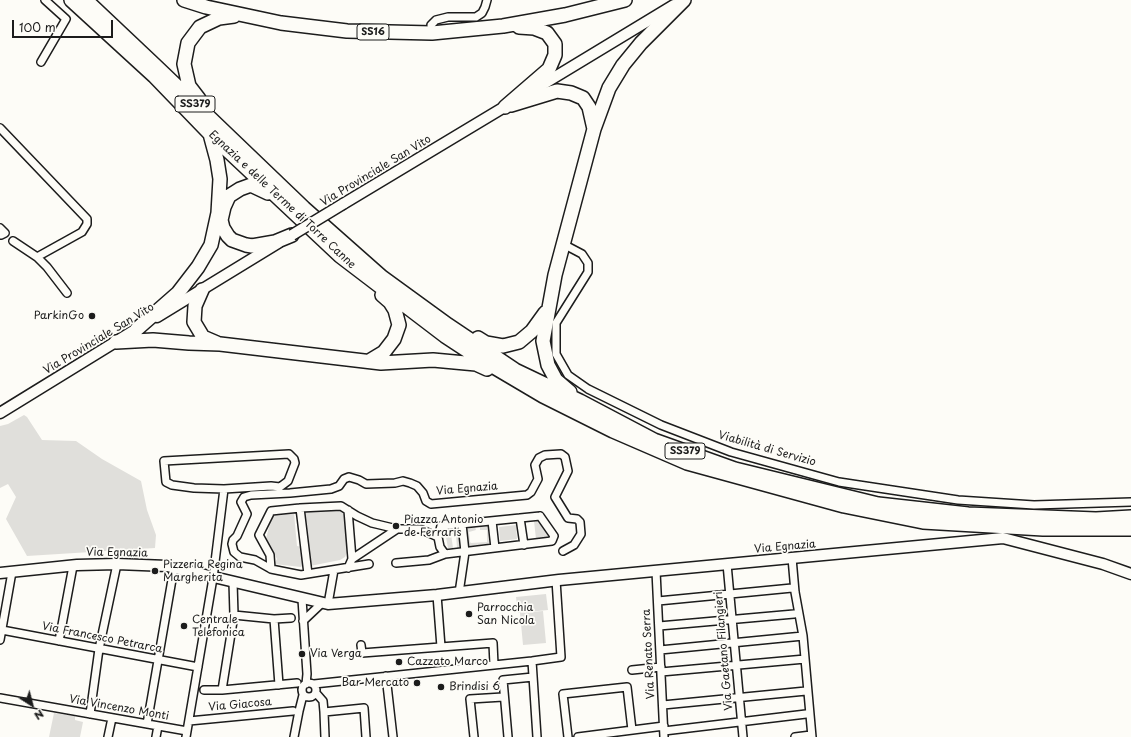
<!DOCTYPE html>
<meta charset="utf-8">
<style>
body{margin:0}
#map{position:relative;width:1131px;height:737px;overflow:hidden;background:#fdfcf7;font-family:"Playpen Sans",sans-serif}
canvas{display:block}
.north{position:absolute;left:12px;top:685px;width:40px;height:40px;-webkit-text-stroke:3px #fdfcf7;paint-order:stroke;rotate:144deg;font-size:11px;font-weight:700;line-height:16px;text-align:center;color:#1c1c1c}
.north::after{content:'';display:block;margin:auto;width:14px;height:18px;background:#1c1c1c;clip-path:polygon(50% 0,100% 100%,50% 72%,0 100%)}
.scale{position:absolute;left:12px;top:20px;width:101px;height:18px;box-sizing:border-box;border:2px solid #1c1c1c;border-top:0;padding-left:5px;font-size:12px;line-height:14px;white-space:nowrap;color:#1c1c1c;-webkit-text-stroke:3px #fdfcf7;paint-order:stroke}
</style>
<div id="map">
<canvas width="1131" height="737"></canvas>
<div class="north">N</div>
<div class="scale">100 m</div>
</div>
<script>
const ctx = document.querySelector('canvas').getContext('2d');
ctx.lineJoin = 'round';
function fillPath(path, color) {
  ctx.fillStyle = color;
  ctx.fill(path, 'evenodd');
}
function poly(rows) {
  const path = new Path2D();
  for (const r of rows) {
    if (r.length === 3) {
      path.moveTo(r[0] + r[2], r[1]);
      path.arc(r[0], r[1], r[2], 0, 2 * Math.PI);
      continue;
    }
    path.moveTo(r[0], r[1]);
    for (let i = 2; i < r.length; i += 2) path.lineTo(r[i], r[i + 1]);
  }
  return path;
}
function stroke(path, color, width, dash) {
  ctx.strokeStyle = color;
  ctx.lineWidth = width;
  ctx.lineCap = dash ? 'butt' : 'round';
  ctx.setLineDash(dash || []);
  ctx.stroke(path);
}
function drawText(font, color, halo, rows, align = 'center') {
  ctx.font = font + ' "Playpen Sans",sans-serif';
  ctx.lineWidth = 3.5;
  ctx.setLineDash([]);
  ctx.textBaseline = 'middle';
  ctx.strokeStyle = halo;
  ctx.fillStyle = color;
  for (const [text, x, y, turn = 0] of rows) {
    ctx.save();
    ctx.translate(x, y);
    ctx.rotate((+turn || 0) * Math.PI / 180);
    ctx.textAlign = isNaN(turn) ? turn : align;
    if (halo) ctx.strokeText(text, 0, 0);
    ctx.fillText(text, 0, 0);
    ctx.restore();
  }
}
fillPath(poly([
 [24,415,27,417,42,440,76,441,102,459,141,481,147,510,156,535,155,548,27,556,6,519,16,497,8,484,0,488,0,426,8,424],
 [334,510,340,511,345,515,348,550,345,557,340,560,310,566,308,565,305,512],
 [293,511,294,513,297,546,302,547,303,565,301,567,274,564,277,559,266,539,272,515,274,513],
 [534,521,540,523,548,534,548,537,536,539],
 [516,525,517,539,500,541,499,527],
 [487,526,490,529,490,544,468,546,466,529,475,527,476,530,469,532,470,542,471,543,487,542,487,530,480,530,480,527],
 [459,529,460,530,462,546,457,548,456,534,451,534,453,548,448,548,445,532,446,531],
 [546,594,548,610,518,613,516,597],
 [543,611,546,643,523,645,520,613],
 [54,713,75,716,75,720,83,722,80,737,49,737]
]), '#e0dfdb');
const street = poly([
 [432,33,431,25,436,20,448,17,476,17,482,13,485,7,487,0],
 [41,62,66,19,45,0],
 [0,128,87,219,87,224,82,232,37,257,13,241],
 [0,228,5,233,1,235,0,234],
 [563,244,582,254,588,263,588,272,556,323,556,354,568,375,588,389,661,425,731,452,839,482,958,500,1034,505,1131,502],
 [37,257,47,267,67,293],
 [300,508,308,574],
 [348,510,352,559],
 [540,516,554,536,552,541,445,554,440,547,438,537,441,526,540,516],
 [520,518,524,545],
 [492,521,495,548],
 [792,558,795,592,803,636,812,737],
 [396,563,429,560,445,554],
 [369,564,301,575,271,569,255,560,240,557,234,552,232,544,233,540,237,536,247,514,241,502,244,497,251,495,290,493,331,489,339,486,344,479,349,477,359,480,366,484,395,483,403,481,410,483,417,486,423,493,426,501,431,504,527,495,531,492,538,479,535,465,539,458,545,455,561,454,565,457,568,471,555,497,568,518,577,519,580,522,581,534,574,545,563,551],
 [727,564,743,737],
 [348,568,352,559,397,529,420,529,438,537],
 [271,569,270,555,259,535,271,511,300,508,341,506,357,516,372,523,397,529],
 [656,571,664,737],
 [459,593,465,552,462,524],
 [437,595,441,647],
 [302,599,307,674,306,684],
 [658,601,792,588],
 [328,604,334,570],
 [234,615,274,619,291,618],
 [274,619,279,685],
 [303,621,322,603],
 [659,626,794,614],
 [2,630,198,667],
 [0,640,12,572],
 [59,641,73,566],
 [361,645,362,653,493,643,494,665],
 [660,650,803,636],
 [532,661,537,737],
 [632,670,661,667],
 [661,672,805,659],
 [386,676,393,737],
 [309,690,7],
 [314,684,532,661,561,657,556,580],
 [204,690,222,690,297,683],
 [222,690,234,615,233,582],
 [316,693,323,701,324,712],
 [0,698,187,731],
 [663,705,806,691],
 [90,714,99,649,117,564],
 [189,721,293,711],
 [147,724,174,568],
 [664,731,806,714],
 [108,737,112,718],
 [156,737,158,726],
 [186,737,213,578,224,489,271,486,280,487,288,481,295,463,294,459,289,454,164,461,166,482,172,485,194,488,224,489],
 [294,737,299,711,303,695],
 [325,737,324,712,364,708,366,737],
 [474,737,470,699,503,697],
 [508,737,503,680,533,677],
 [568,737,563,694,627,687,632,730],
 [578,737,664,726],
 [795,737,811,735]
]);
const secondary = poly([
 [527,94,674,5],
 [343,204,511,103],
 [157,317,278,243],
 [0,413,143,325],
 [0,573,77,565,117,564,167,566,328,604,437,595,559,580,1003,538,1103,564,1131,574]
]);
const highway = poly([
 [71,0,154,76,210,134,340,256,445,336,477,357,543,396,613,431,687,463,844,506,923,522,1043,529,1131,529],
 [86,0,158,68,304,208,382,277,448,325,515,370,580,401,654,440,735,469,878,504,968,514,1096,519,1131,517],
 [184,0,206,7,281,23,347,31,432,33,503,26,565,15,625,0],
 [199,99,189,86,184,64,188,43,200,27,219,18,234,16],
 [511,105,557,91,571,93,583,98,589,107,594,129],
 [505,107,549,69,555,55,555,44,547,33,534,28,519,27],
 [268,193,251,185,240,189,229,196,224,207,221,220,223,228,228,236,232,240,246,245,252,246,275,242,292,235],
 [202,290,195,306,194,322,203,337,217,343],
 [137,329,178,293,198,267,211,245,218,213,220,179,217,160,210,134],
 [478,338,486,343,503,346,519,342,532,331,545,313],
 [116,342,153,340,189,343,220,344,381,363,433,360,476,364,487,369],
 [369,361,384,352,394,339,399,325,395,310,390,302,382,295],
 [570,392,556,380,548,365,543,341,555,275,594,129,609,88,623,65,641,43,684,0]
]);
stroke(street, '#1c1c1c', 10);
stroke(secondary, '#1c1c1c', 13);
stroke(highway, '#1c1c1c', 16);
stroke(street, '#fdfcf7', 7);
stroke(secondary, '#fdfcf7', 10);
stroke(highway, '#fdfcf7', 13);
const secondaryBridge = poly([
 [292,235,343,204]
]);
stroke(secondaryBridge, '#1c1c1c', 13, []);
stroke(secondaryBridge, '#fdfcf7', 10);
for (const [x, y, r, color] of [
 [92,316,4,"#1c1c1c"],
 [396,526,4,"#1c1c1c"],
 [155,571,4,"#1c1c1c"],
 [469,614,4,"#1c1c1c"],
 [184,626,4,"#1c1c1c"],
 [302,654,4,"#1c1c1c"],
 [399,662,4,"#1c1c1c"],
 [417,683,4,"#1c1c1c"],
 [441,687,4,"#1c1c1c"]
]) {
  const dot = new Path2D();
  dot.arc(x, y, r, 0, 2 * Math.PI);
  ctx.fillStyle = color;
  ctx.fill(dot);
  stroke(dot, '#fdfcf7', 1.5);
}
for (const [x, y, w] of [
 [373,32,32],
 [195,104,40],
 [685,451,40]
]) {
  const box = new Path2D();
  box.roundRect(x - w / 2, y - 8, w, 16, 3);
  ctx.fillStyle = '#fdfcf7';
  ctx.fill(box);
  stroke(box, '#1c1c1c', 1);
}
drawText('bold 10px', '#1c1c1c', null, [
 ["SS16",373,32],
 ["SS379",195,104],
 ["SS379",685,451]
]);
drawText('11px', '#1c1c1c', '#fdfcf7', [
 ["Via Provinciale San Vito",376,171,-31],
 ["Egnazia e delle Terme di Torre Canne",282,200,43],
 ["Via Provinciale San Vito",99,339,-31],
 ["Viabilità di Servizio",767,449,16],
 ["Via Egnazia",467,489,-5],
 ["Via Egnazia",785,547,-5],
 ["Via Egnazia",117,553,1],
 ["Via Francesco Petrarca",102,638,11],
 ["Via Gaetano Filangieri",724,651,-95],
 ["Via Renato Serra",649,654,-93],
 ["Via Giacosa",240,705,-5],
 ["Via Vincenzo Monti",119,708,10]
]);
drawText('11px', '#1c1c1c', '#fdfcf7', [
 ["ParkinGo",84,316,"right"],
 ["Piazza Antonio",404,520],
 ["de Ferraris",404,533],
 ["Pizzeria Regina",163,565],
 ["Margherita",163,578],
 ["Parrocchia",477,608],
 ["San Nicola",477,621],
 ["Centrale",192,620],
 ["Telefonica",192,633],
 ["Via Verga",310,654],
 ["Cazzato Marco",407,662],
 ["Bar Mercato",409,683,"right"],
 ["Brindisi 6",449,687]
], 'left');
</script>
